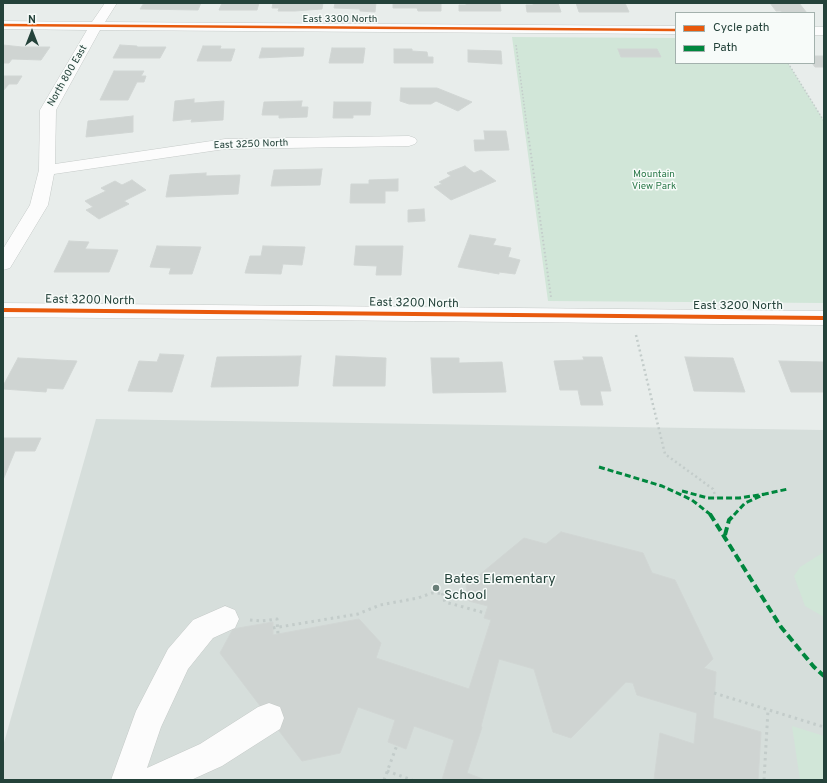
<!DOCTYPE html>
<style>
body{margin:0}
#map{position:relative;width:827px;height:783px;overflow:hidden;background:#e8edeb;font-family:Overpass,sans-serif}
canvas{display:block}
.frame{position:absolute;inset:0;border:4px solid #24423a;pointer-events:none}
.legend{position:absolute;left:675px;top:12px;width:140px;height:52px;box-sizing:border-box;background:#f7fbf9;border:1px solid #a3b1ad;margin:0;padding:5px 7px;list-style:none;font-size:12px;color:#24423a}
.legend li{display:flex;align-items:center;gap:8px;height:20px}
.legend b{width:20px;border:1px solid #a3b1ad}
.north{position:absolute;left:12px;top:12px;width:40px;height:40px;-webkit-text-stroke:3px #f7fbf9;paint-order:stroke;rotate:0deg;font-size:11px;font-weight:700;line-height:16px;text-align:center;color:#24423a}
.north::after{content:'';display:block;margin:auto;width:14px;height:18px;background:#24423a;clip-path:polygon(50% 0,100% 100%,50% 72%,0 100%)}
</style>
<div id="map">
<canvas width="827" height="783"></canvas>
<div class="frame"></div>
<ul class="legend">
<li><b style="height:5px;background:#e8590c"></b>Cycle path</li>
<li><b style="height:5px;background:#00873e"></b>Path</li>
</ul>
<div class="north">N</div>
</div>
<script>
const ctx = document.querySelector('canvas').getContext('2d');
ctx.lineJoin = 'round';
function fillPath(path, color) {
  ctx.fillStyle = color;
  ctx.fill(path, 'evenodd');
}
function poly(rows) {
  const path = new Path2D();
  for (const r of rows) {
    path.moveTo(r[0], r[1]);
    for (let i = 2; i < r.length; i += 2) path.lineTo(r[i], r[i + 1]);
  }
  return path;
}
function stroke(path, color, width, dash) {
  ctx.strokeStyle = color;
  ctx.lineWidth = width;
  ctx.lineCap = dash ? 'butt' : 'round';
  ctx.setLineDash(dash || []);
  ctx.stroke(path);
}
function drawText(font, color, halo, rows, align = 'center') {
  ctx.font = font + ' Overpass,sans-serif';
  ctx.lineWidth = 3;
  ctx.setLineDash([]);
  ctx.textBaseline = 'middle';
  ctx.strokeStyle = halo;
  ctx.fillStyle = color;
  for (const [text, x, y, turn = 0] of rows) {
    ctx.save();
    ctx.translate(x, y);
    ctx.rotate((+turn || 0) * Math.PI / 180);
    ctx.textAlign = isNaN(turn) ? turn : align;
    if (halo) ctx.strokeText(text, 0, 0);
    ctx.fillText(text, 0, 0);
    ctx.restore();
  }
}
fillPath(poly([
 [96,419,824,430,824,780,3,780,3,746]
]), '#d6dedb');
fillPath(poly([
 [512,37,676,38,676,63,788,63,824,121,824,303,548,301],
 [824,552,824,617,805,606,794,576,800,567],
 [792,726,824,736,824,780,800,780]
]), '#d1e6d8');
const building = poly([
 [144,3,201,3,198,10,140,9,144,3],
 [222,3,259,3,257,10,219,10,222,3],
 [273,3,323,3,322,9,295,11,278,11,279,8,272,8,273,3],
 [335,3,376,3,375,12,360,11,360,9,334,8,335,3],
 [393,3,441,3,441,11,418,11,417,8,393,8,393,3],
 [466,3,500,4,501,11,459,11,459,5,466,5,466,3],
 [533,3,558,3,561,12,527,12,526,5,533,5,533,3],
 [576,3,625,3,629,12,579,12,576,3],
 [770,3,799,3,807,13,782,13,781,11,776,11,770,3],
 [3,45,22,47,50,47,41,60,12,59,9,63,3,63,3,45],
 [120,45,137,46,137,47,166,47,160,58,113,58,120,45],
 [203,46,221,46,220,49,235,49,231,61,197,61,203,46],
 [262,48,304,48,303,56,259,58,262,48],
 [332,48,365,48,363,63,329,63,332,48],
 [394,49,412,49,412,51,427,52,428,57,433,57,433,63,394,63,394,49],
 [618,49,657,49,661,57,621,57,618,49],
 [468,50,501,51,502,64,468,62,468,50],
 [814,56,824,56,824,67,815,67,812,63,814,63,814,56],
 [114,71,144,71,141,76,146,76,144,82,137,82,128,100,100,100,114,71],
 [3,76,22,76,17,84,9,84,3,91,3,76],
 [401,88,437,88,472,102,458,111,436,101,431,104,409,104,400,101,401,88],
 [194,99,194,103,224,101,223,120,191,122,192,119,173,121,175,101,194,99],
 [302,101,301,107,308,107,307,117,279,118,279,115,262,115,264,102,302,101],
 [334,102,371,102,370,115,353,115,353,118,333,118,334,102],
 [133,116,133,132,86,137,88,121,133,116],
 [484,131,506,131,509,150,475,151,474,140,485,140,484,131],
 [465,166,474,173,481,170,496,181,451,200,434,187,442,184,439,182,451,176,447,173,465,166],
 [322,169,320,185,271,186,274,170,322,169],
 [206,173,206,176,240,175,238,194,166,197,170,175,206,173],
 [398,179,398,191,385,191,385,203,350,203,351,184,369,184,369,180,398,179],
 [132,180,146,190,124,201,129,204,99,219,86,210,93,207,85,201,106,191,101,188,115,181,122,185,132,180],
 [424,209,425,221,408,222,408,210,424,209],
 [470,235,496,239,493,245,511,248,508,257,520,260,515,274,499,272,499,274,458,267,470,235],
 [69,241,89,242,85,249,118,250,109,272,54,272,69,241],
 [157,246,201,247,192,274,169,274,171,268,150,267,157,246],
 [263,246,305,247,302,265,283,264,281,274,245,273,250,256,261,256,263,246],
 [356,246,403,246,401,275,376,275,377,266,354,265,356,246],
 [160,354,184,355,172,392,128,391,139,361,157,362,160,354],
 [301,356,298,386,211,387,217,357,301,356],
 [336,356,386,358,385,386,333,386,336,356],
 [583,357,602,357,611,391,600,391,603,405,581,405,578,390,560,390,554,361,584,360,583,357],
 [685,357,733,358,745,392,694,391,685,357],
 [18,358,77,361,63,389,47,388,46,392,3,389,3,386,18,358],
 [431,358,459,358,459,363,502,362,506,392,433,393,431,358],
 [779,361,824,362,824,392,791,392,779,361],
 [3,438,41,438,35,451,15,451,3,480,3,438],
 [561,532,643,553,652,573,675,580,713,659,704,668,716,672,713,718,761,732,758,780,654,780,660,733,694,744,697,713,637,695,633,683,626,682,571,738,553,732,534,669,499,659,481,726,482,727,467,773,485,780,442,780,454,740,414,726,406,749,388,742,395,720,358,707,340,753,302,761,220,653,233,629,273,622,273,635,359,619,381,643,376,658,469,689,491,620,484,618,488,606,469,601,466,586,524,538,546,544,561,532]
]);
fillPath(building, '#cfd4d2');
stroke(building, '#d1d6d4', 1);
const minor = poly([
 [105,3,117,3,105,22,676,26,676,34,100,30,56,110,55,164,225,139,409,136,415,138,417,141,415,144,409,146,225,149,54,174,48,205,10,268,3,270,3,249,30,205,39,170,40,110,87,30,3,29,3,21,92,22,105,3],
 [814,27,824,27,824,35,814,35,814,27],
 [3,303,824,311,824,325,3,317,3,303],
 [225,606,235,610,239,619,235,628,213,638,188,669,161,727,147,768,200,744,258,707,269,703,280,707,284,718,280,729,222,766,191,780,111,780,136,711,168,649,193,620,225,606]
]);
stroke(minor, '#c5cac8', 1);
stroke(poly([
 [516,45,528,134],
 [788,63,824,121]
]), '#c3ccca', 1.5, [1.5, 2]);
stroke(poly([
 [528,133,551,297]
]), '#c3ccca', 2, [1.5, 2.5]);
stroke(poly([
 [636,335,665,454,713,489,716,498]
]), '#c3ccca', 2.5, [2, 3]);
stroke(poly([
 [442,593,445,602,485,613],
 [250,620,261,621,277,619,278,634],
 [273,628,358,614,380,605,418,598,432,593,468,594],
 [714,693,824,727],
 [387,771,412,780],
 [384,780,397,745],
 [764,780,768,710]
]), '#c3ccca', 3, [2.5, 4]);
fillPath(minor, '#fcfcfc');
stroke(poly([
 [599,467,662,486,692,500,711,515],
 [682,491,708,498,739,498,765,494],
 [734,515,745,503,765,494,788,489]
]), '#00873e', 3, [6, 3]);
stroke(poly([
 [710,514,781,627,814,667,824,676],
 [725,535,729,520,735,514]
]), '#00873e', 4, [8, 4]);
stroke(poly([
 [3,25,676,30]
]), '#e8590c', 2.5);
stroke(poly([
 [3,310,824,318]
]), '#e8590c', 4);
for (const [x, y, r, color] of [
 [436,588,4,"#697e78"]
]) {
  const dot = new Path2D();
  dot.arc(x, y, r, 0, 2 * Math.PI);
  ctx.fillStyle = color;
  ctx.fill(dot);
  stroke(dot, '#f7fbf9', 1.5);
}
drawText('10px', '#24423a', '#f7fbf9', [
 ["East 3300 North",340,20],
 ["North 800 East",68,76,-60],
 ["East 3250 North",251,145,-2]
]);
drawText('10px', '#2d7a4b', '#f7fbf9', [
 ["Mountain",654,175],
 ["View Park",654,187]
]);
drawText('12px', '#24423a', '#f7fbf9', [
 ["East 3200 North",90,301,1],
 ["East 3200 North",414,304,1],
 ["East 3200 North",738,307]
]);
drawText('14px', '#24423a', '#f7fbf9', [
 ["Bates Elementary",444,580],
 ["School",444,596]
], 'left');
</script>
